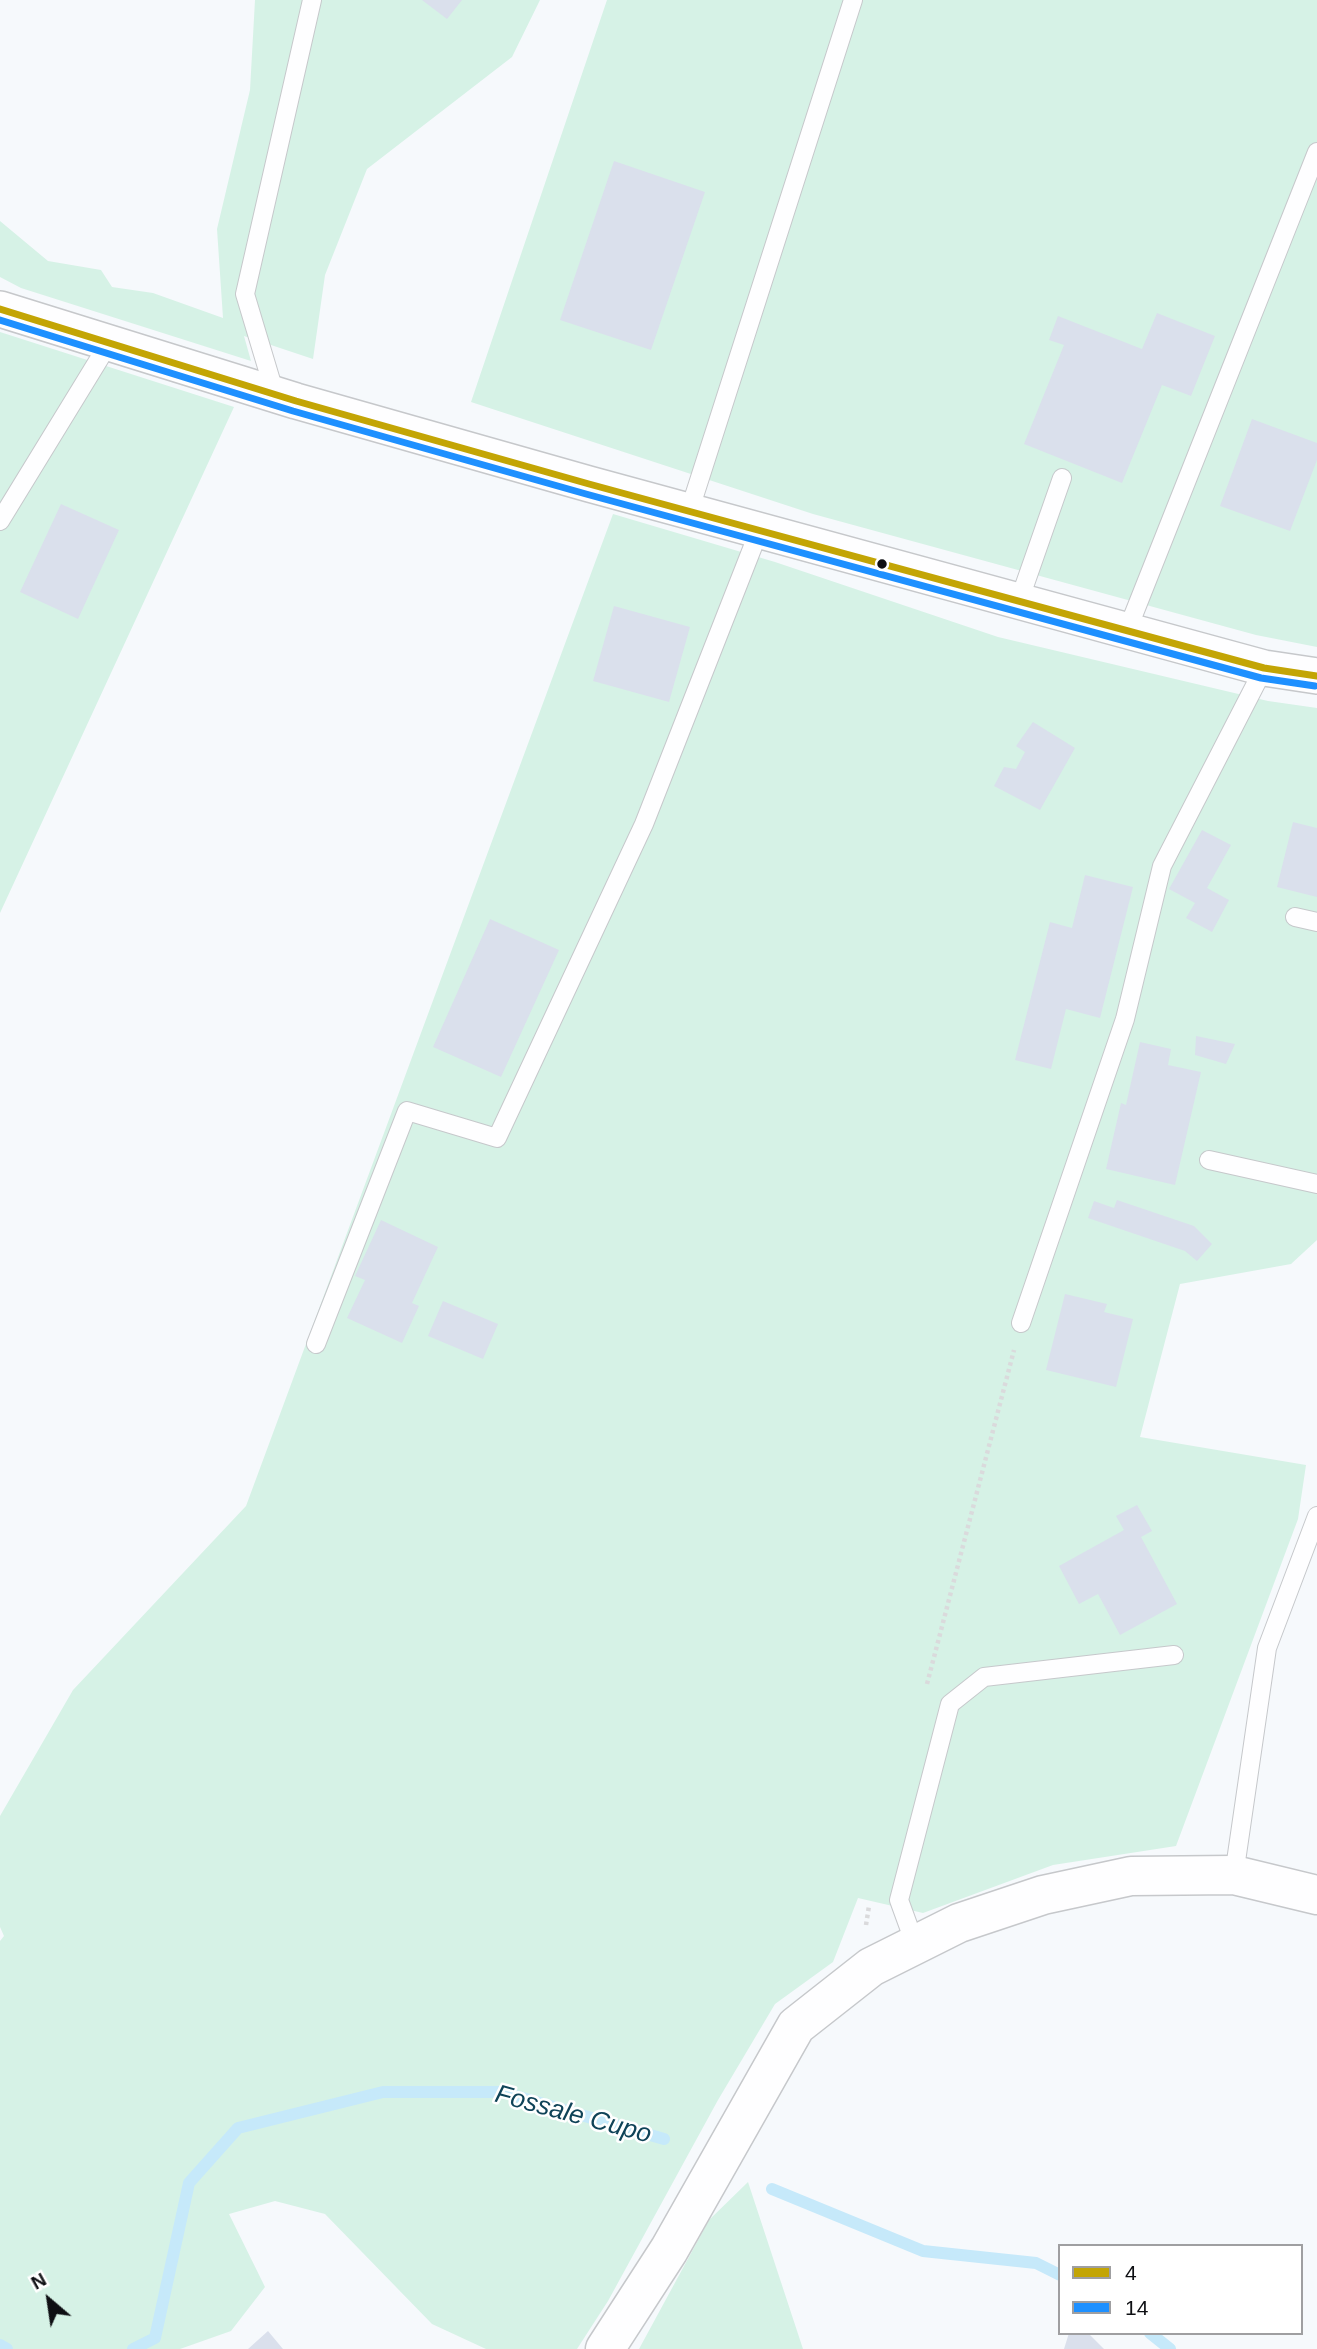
<!DOCTYPE html>
<style>
body{margin:0}
#map{position:relative;width:1317px;height:2349px;overflow:hidden;background:#f6f9fc;font-family:Helvetica,sans-serif}
canvas{display:block}
.legend{position:absolute;left:1058px;top:2244px;width:245px;height:91px;box-sizing:border-box;background:#fff;border:2px solid #9f9fa1;margin:0;padding:9px 12px;list-style:none;font-size:21px;color:#0e0f13}
.legend li{display:flex;align-items:center;gap:14px;height:35px}
.legend b{width:35px;border:2px solid #9f9fa1}
.north{position:absolute;left:14px;top:2265px;width:70px;height:70px;-webkit-text-stroke:5px #fff;paint-order:stroke;rotate:331deg;font-size:19px;font-weight:700;line-height:28px;text-align:center;color:#0e0f13}
.north::after{content:'';display:block;margin:auto;width:24px;height:32px;background:#0e0f13;clip-path:polygon(50% 0,100% 100%,50% 72%,0 100%)}
</style>
<div id="map">
<canvas width="1317" height="2349"></canvas>
<ul class="legend">
<li><b style="height:9px;background:#c3a505"></b>4</li>
<li><b style="height:9px;background:#1e90ff"></b>14</li>
</ul>
<div class="north">N</div>
</div>
<script>
const ctx = document.querySelector('canvas').getContext('2d');
ctx.lineJoin = 'round';
function fillPath(path, color) {
  ctx.fillStyle = color;
  ctx.fill(path, 'evenodd');
}
function poly(rows) {
  const path = new Path2D();
  for (const r of rows) {
    path.moveTo(r[0], r[1]);
    for (let i = 2; i < r.length; i += 2) path.lineTo(r[i], r[i + 1]);
  }
  return path;
}
function stroke(path, color, width, dash) {
  ctx.strokeStyle = color;
  ctx.lineWidth = width;
  ctx.lineCap = dash ? 'butt' : 'round';
  ctx.setLineDash(dash || []);
  ctx.stroke(path);
}
function drawText(font, color, halo, rows, align = 'center') {
  ctx.font = font + ' Helvetica,sans-serif';
  ctx.lineWidth = 5;
  ctx.setLineDash([]);
  ctx.textBaseline = 'middle';
  ctx.strokeStyle = halo;
  ctx.fillStyle = color;
  for (const [text, x, y, turn = 0] of rows) {
    ctx.save();
    ctx.translate(x, y);
    ctx.rotate((+turn || 0) * Math.PI / 180);
    ctx.textAlign = isNaN(turn) ? turn : align;
    if (halo) ctx.strokeText(text, 0, 0);
    ctx.fillText(text, 0, 0);
    ctx.restore();
  }
}
fillPath(poly([
 [255,0,540,0,512,57,367,169,325,275,313,359,244,336,251,361,21,288,0,277,0,221,48,261,101,270,112,287,153,293,223,318,217,229,250,90],
 [607,0,1317,0,1317,647,1256,635,813,514,471,402],
 [0,332,234,407,0,913],
 [613,514,775,562,998,637,1268,701,1317,708,1317,1240,1291,1264,1180,1284,1140,1437,1306,1465,1298,1519,1176,1846,1053,1865,923,1913,858,1898,833,1962,775,2004,718,2100,608,2301,577,2349,486,2349,432,2324,325,2214,275,2201,229,2214,265,2287,231,2331,180,2349,0,2349,0,1941,4,1936,0,1927,0,1816,73,1690,246,1506],
 [748,2182,803,2349,639,2349,709,2220]
]), '#d6f2e6');
stroke(poly([
 [772,2189,923,2251,1036,2263,1060,2275],
 [1150,2333,1170,2349],
 [0,2345,7,2349],
 [133,2349,155,2338,189,2183,238,2128,383,2092,502,2092,664,2139]
]), '#c6e9fa', 12);
fillPath(poly([
 [422,0,462,0,447,19],
 [614,161,705,192,651,350,560,320],
 [1157,313,1215,336,1191,396,1162,385,1122,483,1024,444,1064,345,1049,340,1058,316,1142,349],
 [1252,419,1317,443,1317,460,1290,531,1220,506],
 [61,504,119,530,78,619,20,592],
 [614,606,690,627,669,702,593,681],
 [1033,722,1075,748,1040,810,994,786,1004,767,1016,769,1025,752,1016,746],
 [1293,822,1317,828,1317,897,1277,887],
 [1202,830,1231,845,1207,888,1229,900,1212,932,1186,918,1195,903,1169,889],
 [1085,875,1133,887,1100,1018,1066,1009,1051,1069,1015,1060,1050,922,1072,928],
 [490,919,559,950,501,1077,433,1047],
 [1196,1036,1235,1044,1226,1064,1195,1055],
 [1140,1042,1171,1049,1168,1065,1201,1072,1175,1185,1106,1169,1121,1103,1126,1105],
 [1117,1200,1194,1226,1212,1244,1197,1261,1185,1251,1088,1218,1094,1201,1114,1208],
 [381,1220,438,1247,412,1303,419,1306,402,1343,347,1318,365,1280,355,1276],
 [1065,1294,1107,1304,1104,1312,1133,1319,1116,1387,1046,1370],
 [443,1301,498,1324,483,1359,428,1336],
 [1137,1505,1152,1531,1141,1537,1177,1604,1120,1635,1098,1594,1079,1604,1059,1566,1124,1530,1116,1516],
 [268,2331,283,2349,248,2349],
 [1069,2333,1088,2333,1104,2349,1064,2349]
]), '#dae0ec');
const lane = poly([
 [275,394,245,294,312,0],
 [689,512,853,0],
 [0,521,109,343],
 [1019,601,1062,478],
 [1127,631,1317,152],
 [1295,917,1317,922],
 [1209,1160,1317,1184],
 [1021,1323,1125,1019,1162,866,1264,668],
 [316,1344,407,1111,497,1138,644,824,759,531],
 [1234,1875,1267,1648,1317,1516],
 [915,1944,899,1900,950,1704,984,1677,1174,1655]
]);
const street = poly([
 [0,309,296,401,589,484,1264,668,1317,676]
]);
const secondary = poly([
 [605,2349,669,2250,796,2026,871,1967,959,1923,1043,1895,1131,1876,1234,1875,1317,1895]
]);
stroke(lane, '#c6c8cb', 20);
stroke(street, '#c6c8cb', 38);
stroke(secondary, '#c6c8cb', 41);
stroke(poly([
 [927,1684,1014,1350],
 [866,1925,869,1906]
]), '#dadadc', 4.5, [3.5, 3.5]);
stroke(lane, '#fefeff', 18);
stroke(street, '#fefeff', 35);
stroke(secondary, '#fefeff', 38);
stroke(poly([
 [0,309,296,401,589,484,1264,668,1317,676]
]), '#c3a505', 7);
stroke(poly([
 [0,320,293,411,586,494,1261,678,1315,686]
]), '#1e90ff', 7);
for (const [x, y, r, color] of [
 [882,564,6,"#0e0f13"]
]) {
  const dot = new Path2D();
  dot.arc(x, y, r, 0, 2 * Math.PI);
  ctx.fillStyle = color;
  ctx.fill(dot);
  stroke(dot, '#fff', 2.5);
}
drawText('italic 26px', '#0f4358', '#fff', [
 ["Fossale Cupo",573,2115,15]
]);
</script>
